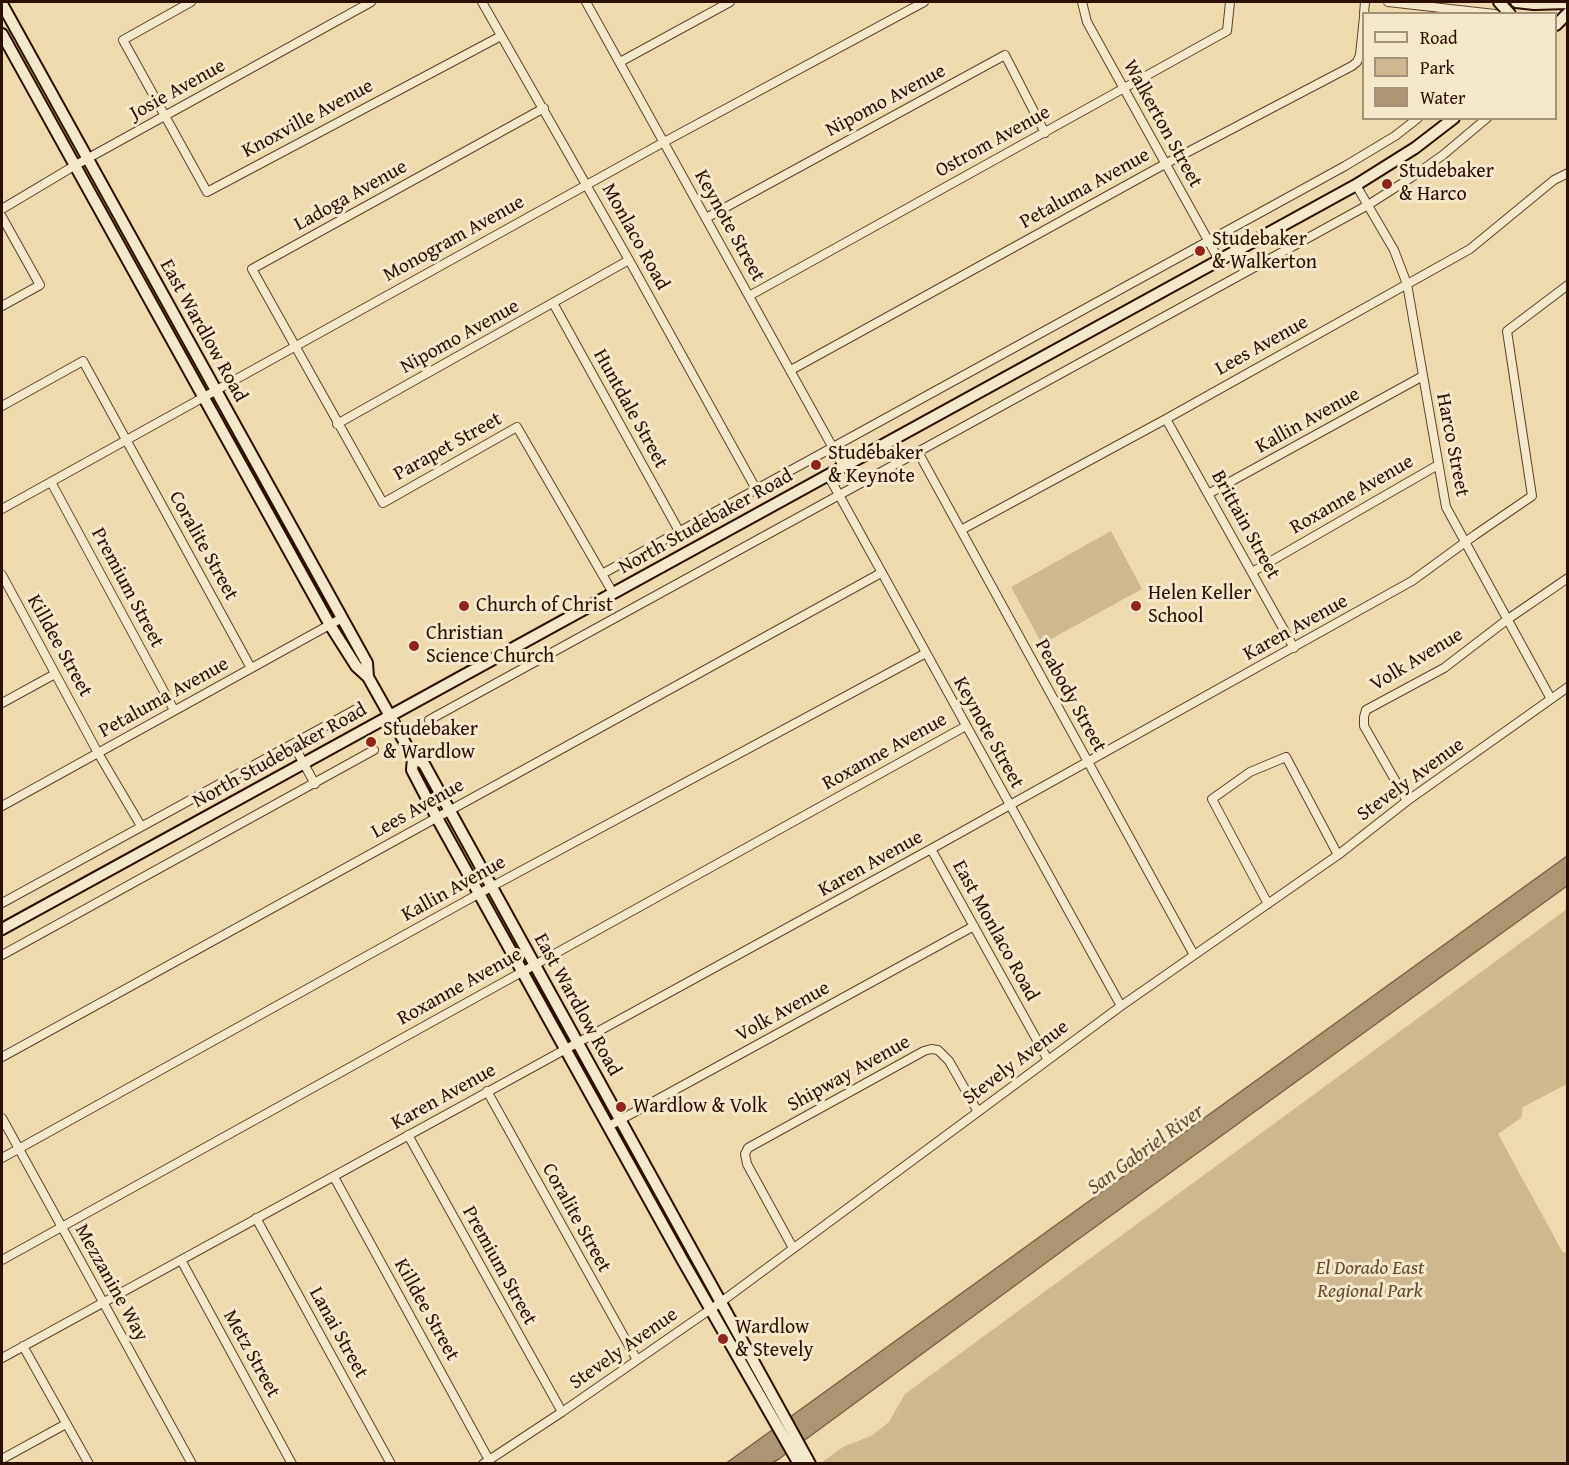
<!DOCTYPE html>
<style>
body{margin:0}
#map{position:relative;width:1569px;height:1465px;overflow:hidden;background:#eedbad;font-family:"Gentium Book Plus",serif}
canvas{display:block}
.frame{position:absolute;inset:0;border:3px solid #2b0f00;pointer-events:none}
.legend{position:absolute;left:1362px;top:12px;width:195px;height:108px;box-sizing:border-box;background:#f4e8ca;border:2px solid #a49179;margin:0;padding:8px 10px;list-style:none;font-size:18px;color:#2b0f00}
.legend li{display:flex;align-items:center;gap:12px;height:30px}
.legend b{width:30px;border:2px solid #a49179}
</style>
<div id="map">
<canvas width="1569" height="1465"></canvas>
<div class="frame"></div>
<ul class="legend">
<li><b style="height:8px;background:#f4e8ca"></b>Road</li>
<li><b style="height:16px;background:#cdb890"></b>Park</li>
<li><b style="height:16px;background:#ac9672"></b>Water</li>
</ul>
</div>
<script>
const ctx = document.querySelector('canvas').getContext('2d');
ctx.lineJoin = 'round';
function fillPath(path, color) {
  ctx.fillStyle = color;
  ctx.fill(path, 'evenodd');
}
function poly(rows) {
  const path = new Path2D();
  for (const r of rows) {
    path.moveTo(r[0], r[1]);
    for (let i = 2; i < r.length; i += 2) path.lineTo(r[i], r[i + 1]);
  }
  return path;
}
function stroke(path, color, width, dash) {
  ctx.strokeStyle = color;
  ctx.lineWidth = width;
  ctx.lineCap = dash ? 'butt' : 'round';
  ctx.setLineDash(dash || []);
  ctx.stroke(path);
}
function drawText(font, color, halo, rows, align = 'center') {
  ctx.font = font + ' "Gentium Book Plus",serif';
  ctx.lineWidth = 6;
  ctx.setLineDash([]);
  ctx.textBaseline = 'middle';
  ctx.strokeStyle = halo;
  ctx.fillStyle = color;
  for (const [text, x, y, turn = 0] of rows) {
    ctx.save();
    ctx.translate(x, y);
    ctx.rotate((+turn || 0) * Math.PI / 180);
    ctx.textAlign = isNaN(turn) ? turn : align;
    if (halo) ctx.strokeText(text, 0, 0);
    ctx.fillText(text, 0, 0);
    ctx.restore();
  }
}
fillPath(poly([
 [1111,531,1142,589,1042,644,1011,587],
 [1567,909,1567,1084,1523,1107,1521,1118,1498,1134,1563,1253,1567,1251,1567,1463,821,1463,843,1447,871,1436,889,1422,905,1394]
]), '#cdb890');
const water = poly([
 [1567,856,1567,886,1073,1243,779,1459,772,1463,725,1464,1567,856]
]);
fillPath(water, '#ac9672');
stroke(water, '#786044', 1.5);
const minor = poly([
 [191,2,123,40,207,192,501,36],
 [482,2,629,260,756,489],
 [586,2,843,466],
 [1082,2,1087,22,1219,260],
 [1388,2,1495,14],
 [1364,14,1365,2],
 [620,62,730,2],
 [544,108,252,269,383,503,517,427,613,593],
 [1356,185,1394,250,1407,284,1446,507,1551,699],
 [2,209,74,166,371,2],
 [2,217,40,285,2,306],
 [706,218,1005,55,1045,133],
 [749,296,1227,31,1230,2],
 [553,303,679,531],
 [791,370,1165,164,1352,66,1357,62,1360,55,1364,17],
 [2,406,83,361,251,668],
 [1166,419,1294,648],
 [337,424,629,260],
 [918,452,1194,955],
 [828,475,1121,1006],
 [51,482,174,710],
 [1208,494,1423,376],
 [2,509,664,142,924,2],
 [961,530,1166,419,1470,249,1554,180,1568,173],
 [1252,572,1438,465],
 [602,574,1345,166,1395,136,1418,118],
 [2,575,98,753,141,826],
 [2,703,55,674],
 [429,720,1368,205,1412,177,1443,155,1487,118],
 [293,744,315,784],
 [1407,801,1364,726,1364,717,1366,710,1444,668,1508,619,1568,578],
 [2,806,342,618],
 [931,849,1048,1060],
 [2,903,360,707],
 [1268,904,1212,799,1250,772,1286,757,1338,855],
 [2,955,374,750],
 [2,1057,881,573],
 [487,1091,637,1360],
 [2,1118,192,1464],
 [609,1126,974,926],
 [408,1135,562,1412],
 [2,1158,491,887,926,653],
 [334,1177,489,1460],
 [256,1218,391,1464],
 [793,1248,747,1164,745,1154,748,1148,924,1051,931,1049,938,1050,949,1061,978,1112],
 [2,1260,966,726],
 [181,1260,292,1464],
 [23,1346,89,1464],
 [2,1358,931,849,1412,581,1475,535,1532,496,1507,331,1568,285],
 [2,1459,66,1424],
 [483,1464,562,1412,721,1302,1121,1006,1338,855,1407,801,1568,687]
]);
const secondary = poly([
 [1499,2,1510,14],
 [1516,2,1534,4,1568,3],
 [2,4,367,663,368,677],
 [1556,25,1568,13],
 [2,34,330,625,356,666,368,677,413,757,424,764,810,1464],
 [413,757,412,770,437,818,683,1261,799,1464],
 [2,929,1356,185,1415,148,1454,118]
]);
stroke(minor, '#5c422b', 10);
stroke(secondary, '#2b0f00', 14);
stroke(minor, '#f4e8ca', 8);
stroke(secondary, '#f4e8ca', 10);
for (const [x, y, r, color] of [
 [1387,184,6,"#8f2418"],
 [1200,251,6,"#8f2418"],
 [816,465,6,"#8f2418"],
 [464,606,6,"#8f2418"],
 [1136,606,6,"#8f2418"],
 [414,646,6,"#8f2418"],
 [371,742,6,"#8f2418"],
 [621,1107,6,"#8f2418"],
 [723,1339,6,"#8f2418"]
]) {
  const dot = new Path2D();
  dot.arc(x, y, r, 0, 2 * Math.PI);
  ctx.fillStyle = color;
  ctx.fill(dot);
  stroke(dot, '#f4e8ca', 2);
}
drawText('20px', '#2b0f00', '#f4e8ca', [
 ["Josie Avenue",178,90,-29],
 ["Nipomo Avenue",886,101,-28],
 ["Knoxville Avenue",308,119,-28],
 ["Walkerton Street",1162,124,61],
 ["Ostrom Avenue",993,142,-29],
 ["Petaluma Avenue",1085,189,-29],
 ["Ladoga Avenue",351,196,-29],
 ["Keynote Street",729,226,61],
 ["Monlaco Road",635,237,61],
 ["Monogram Avenue",454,239,-29],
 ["East Wardlow Road",203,331,61],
 ["Nipomo Avenue",460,337,-29],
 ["Lees Avenue",1262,346,-29],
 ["Huntdale Street",630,409,61],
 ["Kallin Avenue",1308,421,-29],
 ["Harco Street",1452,445,79],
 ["Parapet Street",448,447,-29],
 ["Roxanne Avenue",1352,495,-30],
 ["North Studebaker Road",706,522,-29],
 ["Brittain Street",1245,525,61],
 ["Coralite Street",203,546,61],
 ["Premium Street",127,588,62],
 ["Karen Avenue",1296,628,-29],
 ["Killdee Street",59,646,61],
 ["Volk Avenue",1417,660,-31],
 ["Peabody Street",1070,696,61],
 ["Petaluma Avenue",164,698,-29],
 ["Keynote Street",988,733,61],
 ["Roxanne Avenue",885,752,-29],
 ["North Studebaker Road",280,756,-29],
 ["Stevely Avenue",1411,780,-36],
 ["Lees Avenue",418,809,-29],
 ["Karen Avenue",871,864,-29],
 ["Kallin Avenue",454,889,-29],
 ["East Monlaco Road",995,931,61],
 ["Roxanne Avenue",460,987,-29],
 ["East Wardlow Road",577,1005,61],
 ["Volk Avenue",783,1012,-29],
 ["Stevely Avenue",1016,1063,-37],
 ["Shipway Avenue",849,1074,-29],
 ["Karen Avenue",444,1097,-29],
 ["Coralite Street",576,1218,61],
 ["Premium Street",499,1266,61],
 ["Mezzanine Way",111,1283,61],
 ["Killdee Street",426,1310,61],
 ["Lanai Street",338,1333,61],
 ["Stevely Avenue",624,1349,-35],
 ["Metz Street",251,1354,61]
]);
drawText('20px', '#2b0f00', '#f4e8ca', [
 ["Studebaker",1399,172],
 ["& Harco",1399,195],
 ["Studebaker",1212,240],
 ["& Walkerton",1212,263],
 ["Studebaker",828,454],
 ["& Keynote",828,477],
 ["Helen Keller",1148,594],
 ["School",1148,617],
 ["Church of Christ",476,606],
 ["Christian",426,634],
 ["Science Church",426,657],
 ["Studebaker",383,730],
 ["& Wardlow",383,753],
 ["Wardlow & Volk",633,1107],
 ["Wardlow",735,1328],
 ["& Stevely",735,1351]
], 'left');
drawText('italic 20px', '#644a32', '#f4e8ca', [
 ["El Dorado East",1370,1269],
 ["Regional Park",1370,1292]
]);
drawText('italic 21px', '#654c33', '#f4e8ca', [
 ["San Gabriel River",1146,1150,-36]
]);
</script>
